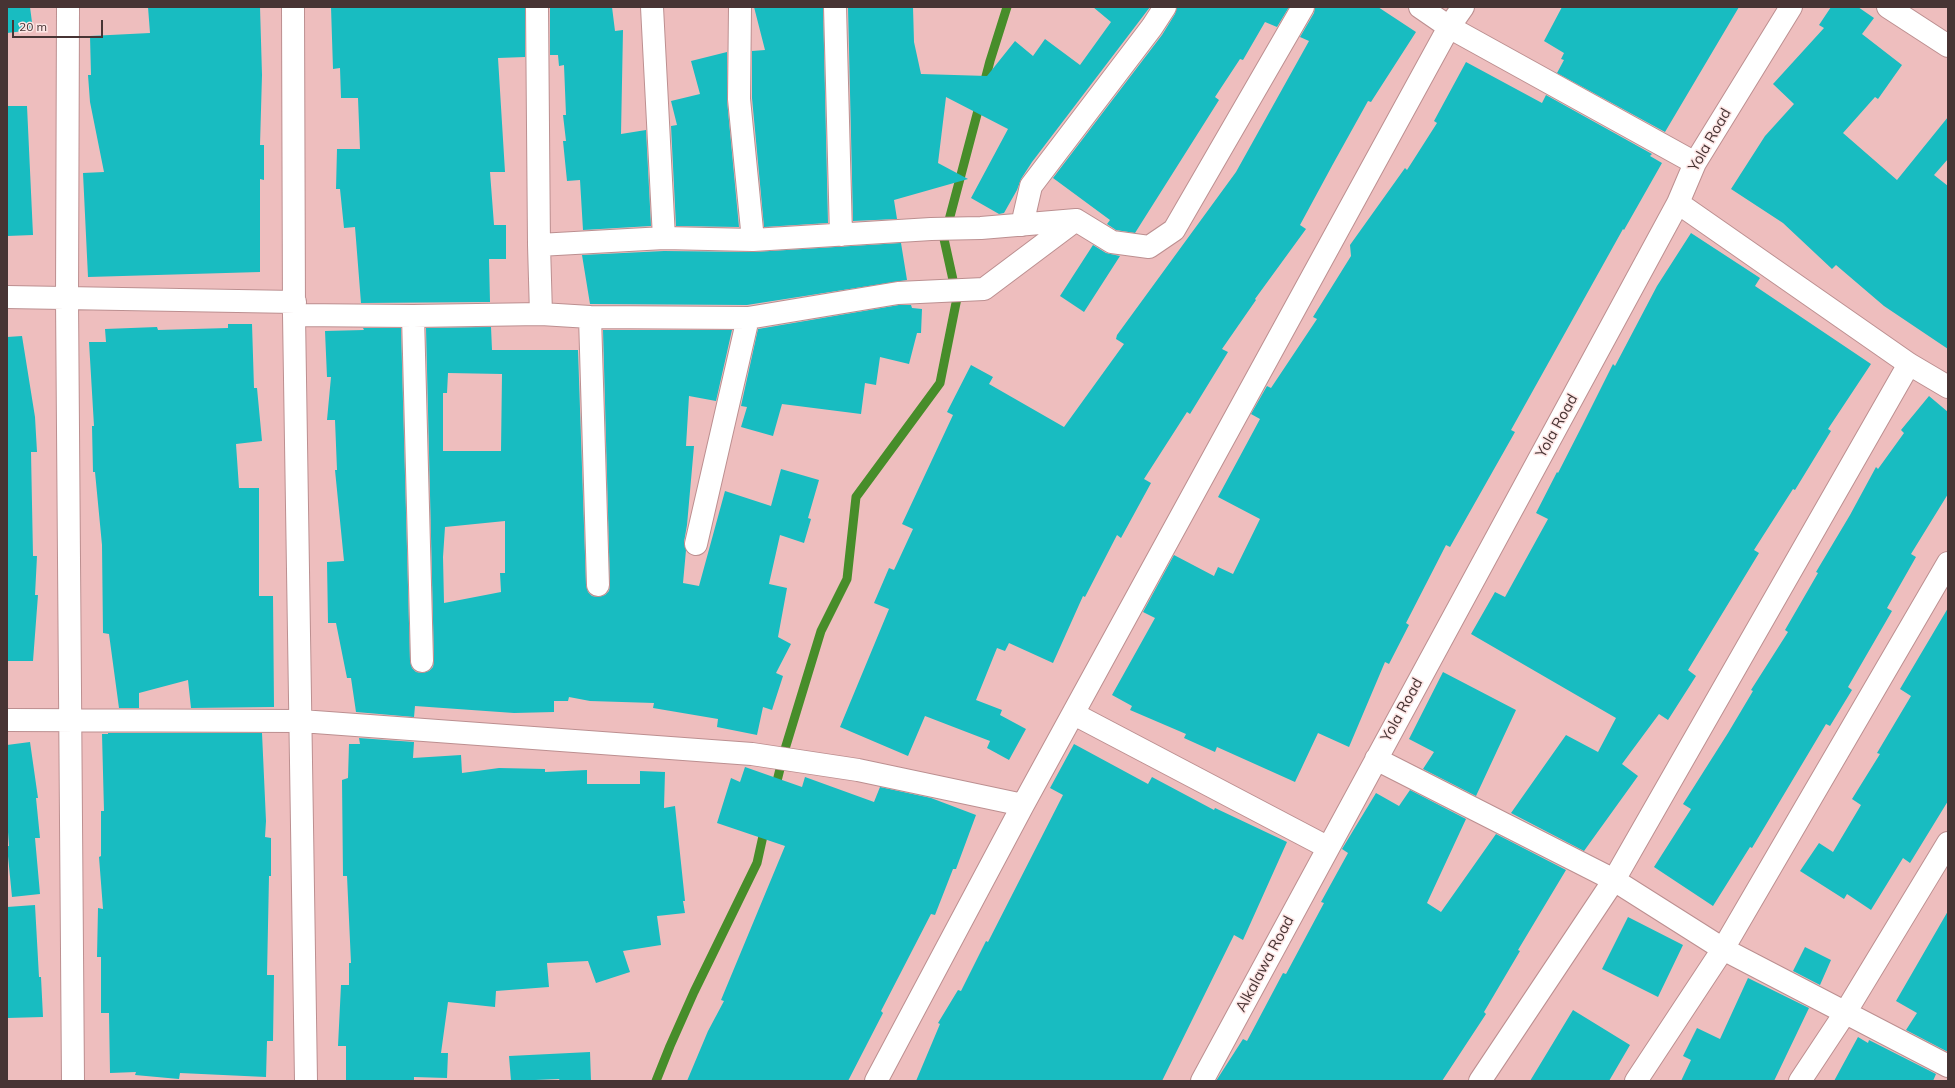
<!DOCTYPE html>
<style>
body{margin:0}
#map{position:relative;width:1955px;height:1088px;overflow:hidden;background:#eebebe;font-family:Mulish,sans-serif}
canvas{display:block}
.frame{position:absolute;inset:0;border:8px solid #473434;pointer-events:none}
.scale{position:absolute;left:12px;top:20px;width:91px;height:18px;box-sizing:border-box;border:2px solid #473434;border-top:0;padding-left:5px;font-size:12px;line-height:14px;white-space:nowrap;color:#473434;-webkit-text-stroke:3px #fee6e5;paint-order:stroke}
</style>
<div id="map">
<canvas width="1955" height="1088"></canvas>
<div class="frame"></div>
<div class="scale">20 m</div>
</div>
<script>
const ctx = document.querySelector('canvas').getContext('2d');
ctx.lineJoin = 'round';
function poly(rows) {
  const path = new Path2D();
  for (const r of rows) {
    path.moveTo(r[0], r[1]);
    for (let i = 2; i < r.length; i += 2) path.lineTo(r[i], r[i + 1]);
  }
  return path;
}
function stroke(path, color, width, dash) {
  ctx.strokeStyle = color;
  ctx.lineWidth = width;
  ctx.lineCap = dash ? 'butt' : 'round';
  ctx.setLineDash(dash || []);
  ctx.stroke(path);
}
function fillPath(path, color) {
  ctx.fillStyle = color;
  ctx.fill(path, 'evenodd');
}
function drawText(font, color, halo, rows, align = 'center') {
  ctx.font = font + ' Mulish,sans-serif';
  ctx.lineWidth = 3;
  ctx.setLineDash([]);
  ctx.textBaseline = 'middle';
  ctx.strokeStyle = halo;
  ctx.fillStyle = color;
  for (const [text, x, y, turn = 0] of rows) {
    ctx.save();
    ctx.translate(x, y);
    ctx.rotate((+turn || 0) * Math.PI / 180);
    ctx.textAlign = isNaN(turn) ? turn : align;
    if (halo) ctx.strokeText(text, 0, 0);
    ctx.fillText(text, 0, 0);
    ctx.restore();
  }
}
stroke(poly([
 [983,88,990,61,1007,7],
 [775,789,785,749,821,631,847,579,856,497,940,383,957,298,944,239,980,103],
 [656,1081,670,1046,694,992,757,863,765,827]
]), '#478d2a', 9);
fillPath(poly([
 [7,7,30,7,33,30,7,33],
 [148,7,260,7,262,75,260,145,264,145,264,180,260,179,260,272,88,277,83,173,104,172,90,102,88,75,91,75,90,36,150,33],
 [331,7,525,7,525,57,498,58,505,172,490,172,494,225,506,225,506,259,489,259,490,302,361,303,355,227,344,228,340,189,336,189,337,149,360,149,358,98,341,98,340,68,333,69],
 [550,7,612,7,615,31,623,30,621,134,646,130,651,226,583,230,580,180,567,181,563,141,566,141,563,115,566,115,564,65,559,66,558,55,550,55],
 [754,7,823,7,828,223,764,227,752,98,752,51,765,50],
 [848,7,913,7,914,42,921,74,987,76,1015,41,1033,56,1045,39,1080,65,1111,22,1093,7,1150,7,1032,162,1021,179,1017,190,1004,213,999,214,971,198,1008,129,946,97,938,163,968,179,894,200,897,219,853,221],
 [1177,7,1289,7,1277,27,1265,22,1243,60,1240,59,1215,97,1219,100,1135,233,1116,230,1107,224,1110,220,1053,178,1162,35,1175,14],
 [1315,7,1378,7,1416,32,1371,102,1368,101,1333,164,1300,225,1306,229,1255,299,1256,300,1222,349,1228,352,1190,414,1187,412,1144,479,1151,483,1121,538,1117,535,1085,597,1083,596,1053,663,1009,643,1005,651,997,648,976,700,1002,710,1000,715,1026,729,1009,760,987,748,990,741,925,716,908,756,840,727,889,609,874,603,889,568,894,570,913,529,902,524,953,415,947,412,971,365,993,377,989,384,1064,427,1124,344,1116,339,1117,335,1236,172,1309,41,1300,37,1314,13],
 [1562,7,1739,7,1665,132,1557,73,1564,60,1561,59,1564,53,1544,41],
 [1831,7,1858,7,1874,18,1862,34,1902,65,1878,99,1875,97,1843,133,1897,180,1948,117,1948,159,1934,175,1948,186,1948,349,1884,306,1836,265,1832,269,1783,223,1731,189,1765,136,1794,104,1773,84,1824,28,1819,25],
 [727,52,727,100,739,227,676,226,671,126,677,125,671,101,700,94,691,61],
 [1466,62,1542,103,1546,95,1652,154,1650,156,1662,163,1624,230,1623,229,1511,430,1515,432,1450,547,1446,545,1406,623,1409,625,1389,664,1385,662,1349,747,1318,733,1295,782,1217,747,1215,752,1184,738,1186,734,1130,710,1132,706,1112,695,1155,618,1143,612,1174,555,1214,576,1218,567,1233,574,1260,519,1218,497,1260,419,1251,414,1267,386,1271,388,1317,319,1313,317,1351,256,1350,245,1405,168,1407,170,1437,123,1434,121],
 [7,106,27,106,33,235,7,236],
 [1691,233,1760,278,1755,286,1871,364,1828,429,1831,431,1795,490,1793,489,1754,550,1759,553,1688,670,1696,676,1668,720,1659,714,1622,764,1638,776,1584,851,1511,813,1566,735,1598,752,1616,718,1471,634,1495,592,1505,597,1548,519,1536,513,1557,472,1558,473,1582,426,1613,364,1615,366,1657,286],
 [901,243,907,280,747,305,590,304,582,255,664,251,754,252],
 [1093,245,1106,253,1120,256,1084,312,1060,296],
 [899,305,911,305,912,308,922,309,921,333,917,333,909,364,880,357,876,385,865,383,861,414,782,404,773,436,741,427,747,407,741,406,758,329],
 [228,324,252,324,254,388,257,388,262,441,236,444,239,488,259,488,259,596,273,596,274,707,191,708,188,680,139,693,139,708,119,708,109,634,103,633,102,545,95,472,93,472,92,426,94,426,89,342,106,342,105,329,157,327,158,330,228,328],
 [491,327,492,350,578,350,586,585,588,592,592,596,598,597,605,595,609,591,610,585,603,330,732,330,716,401,689,396,686,446,694,446,687,525,684,542,686,550,683,583,699,586,725,491,771,506,781,469,819,480,808,518,811,519,804,543,780,535,769,584,787,588,778,637,791,644,776,673,783,676,772,710,763,707,757,735,717,727,718,719,653,708,654,703,590,701,569,697,568,701,554,701,554,712,514,713,415,706,414,717,356,712,351,678,347,678,336,623,328,623,327,562,344,561,335,470,337,470,335,420,327,420,331,377,327,377,325,331,364,330,363,328,401,328,410,661,412,668,416,672,422,673,429,671,433,667,434,661,426,328],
 [448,373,502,374,501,451,443,451,443,393,447,393],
 [505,521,505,573,500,573,501,592,444,603,443,557,445,527],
 [22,336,35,417,37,452,31,452,33,556,37,556,35,595,38,595,33,661,7,661,7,337],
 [1929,396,1948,412,1948,494,1911,554,1916,557,1887,608,1892,611,1848,687,1852,690,1830,726,1826,724,1752,848,1750,847,1713,906,1654,867,1691,809,1683,804,1728,733,1753,691,1751,690,1788,632,1785,630,1818,573,1816,572,1850,515,1876,467,1878,469,1904,433,1901,430],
 [1948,608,1948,801,1910,863,1903,858,1871,910,1847,894,1844,899,1800,871,1819,843,1833,852,1861,805,1852,799,1880,754,1877,753,1911,696,1900,689],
 [1443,672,1516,710,1476,796,1423,769,1434,752,1409,739],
 [108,733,262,733,266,821,265,837,271,838,271,876,269,876,267,975,274,975,273,1041,267,1041,266,1077,180,1073,179,1079,135,1075,136,1072,110,1073,109,1013,101,1013,101,957,97,957,98,908,103,909,99,857,101,856,101,811,104,811,102,734,108,734],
 [359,738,414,742,413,758,461,755,462,773,499,768,545,769,545,772,587,770,587,784,640,784,640,771,665,772,664,808,675,806,685,901,683,901,685,913,657,916,661,945,623,951,630,972,596,983,588,961,547,963,549,987,496,991,495,1007,448,1002,441,1053,448,1053,447,1078,414,1077,414,1081,346,1081,346,1046,338,1046,341,985,349,985,349,963,351,963,347,876,343,876,342,780,348,778,349,744,360,744],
 [30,742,38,798,36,798,40,838,35,838,40,894,12,897,7,846,9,846,7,818,7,745],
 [1074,744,1148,784,1152,777,1214,810,1215,808,1287,842,1243,940,1234,935,1162,1081,916,1081,940,1024,938,1023,958,990,961,991,986,941,988,942,1063,795,1050,788],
 [745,767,802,787,805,777,874,802,880,787,931,798,976,815,956,869,953,869,935,915,931,914,881,1011,883,1013,848,1081,687,1081,708,1031,724,1001,721,1000,785,846,717,823,731,778,740,782],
 [1410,790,1466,819,1427,903,1441,912,1496,834,1566,870,1518,950,1520,951,1484,1012,1486,1014,1442,1081,1216,1081,1243,1039,1247,1041,1283,973,1286,974,1324,903,1321,902,1348,853,1342,849,1376,793,1399,806],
 [35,905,39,977,41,977,43,1017,7,1018,7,907],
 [1948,911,1948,1052,1906,1030,1917,1013,1896,1001],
 [1628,917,1683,945,1658,997,1602,969],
 [1805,947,1831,960,1820,985,1793,971],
 [1748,978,1809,1008,1774,1081,1681,1081,1691,1060,1683,1056,1697,1028,1720,1039],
 [1573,1010,1630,1045,1609,1081,1530,1081],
 [1858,1037,1868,1043,1869,1040,1936,1074,1933,1081,1834,1081],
 [590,1052,591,1081,560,1081,559,1079,511,1081,509,1056]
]), '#18bcc1');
const minor = poly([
 [68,7,67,299,73,1081],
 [293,7,294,315,306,1081],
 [652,7,664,238],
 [740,7,739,99,753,240],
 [835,7,841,235],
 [1420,7,1449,27,1695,163],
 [1888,7,1948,46],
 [1678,203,1909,364,1948,387],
 [1022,225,1031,186,1152,27,1165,7],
 [539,245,664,238,753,240,931,229,981,228,1076,220,1112,242,1149,247,1174,230,1303,7],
 [7,297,295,302],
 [541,314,590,317,598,585],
 [294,315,413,316,541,314,539,245,537,7],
 [413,316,422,661],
 [590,317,748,318,898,293,984,289,1076,220],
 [696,544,748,318],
 [1074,714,1327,847],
 [7,720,301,721,752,754,858,770,1023,805],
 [1376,759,1614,880,1723,949,1948,1066],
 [876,1081,1023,805,1449,27,1463,7],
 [1202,1081,1678,203,1695,163,1791,7],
 [1480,1081,1614,880,1909,364],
 [1636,1081,1723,949,1948,563],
 [1800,1081,1845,1013,1948,843]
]);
stroke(minor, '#bc8f90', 24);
stroke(minor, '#fff', 22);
drawText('15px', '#473434', '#fee6e5', [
 ["Yola Road",1710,140,-60],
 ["Yola Road",1557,426,-61],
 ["Yola Road",1402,710,-61],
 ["Alkalawa Road",1265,964,-62]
]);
</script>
